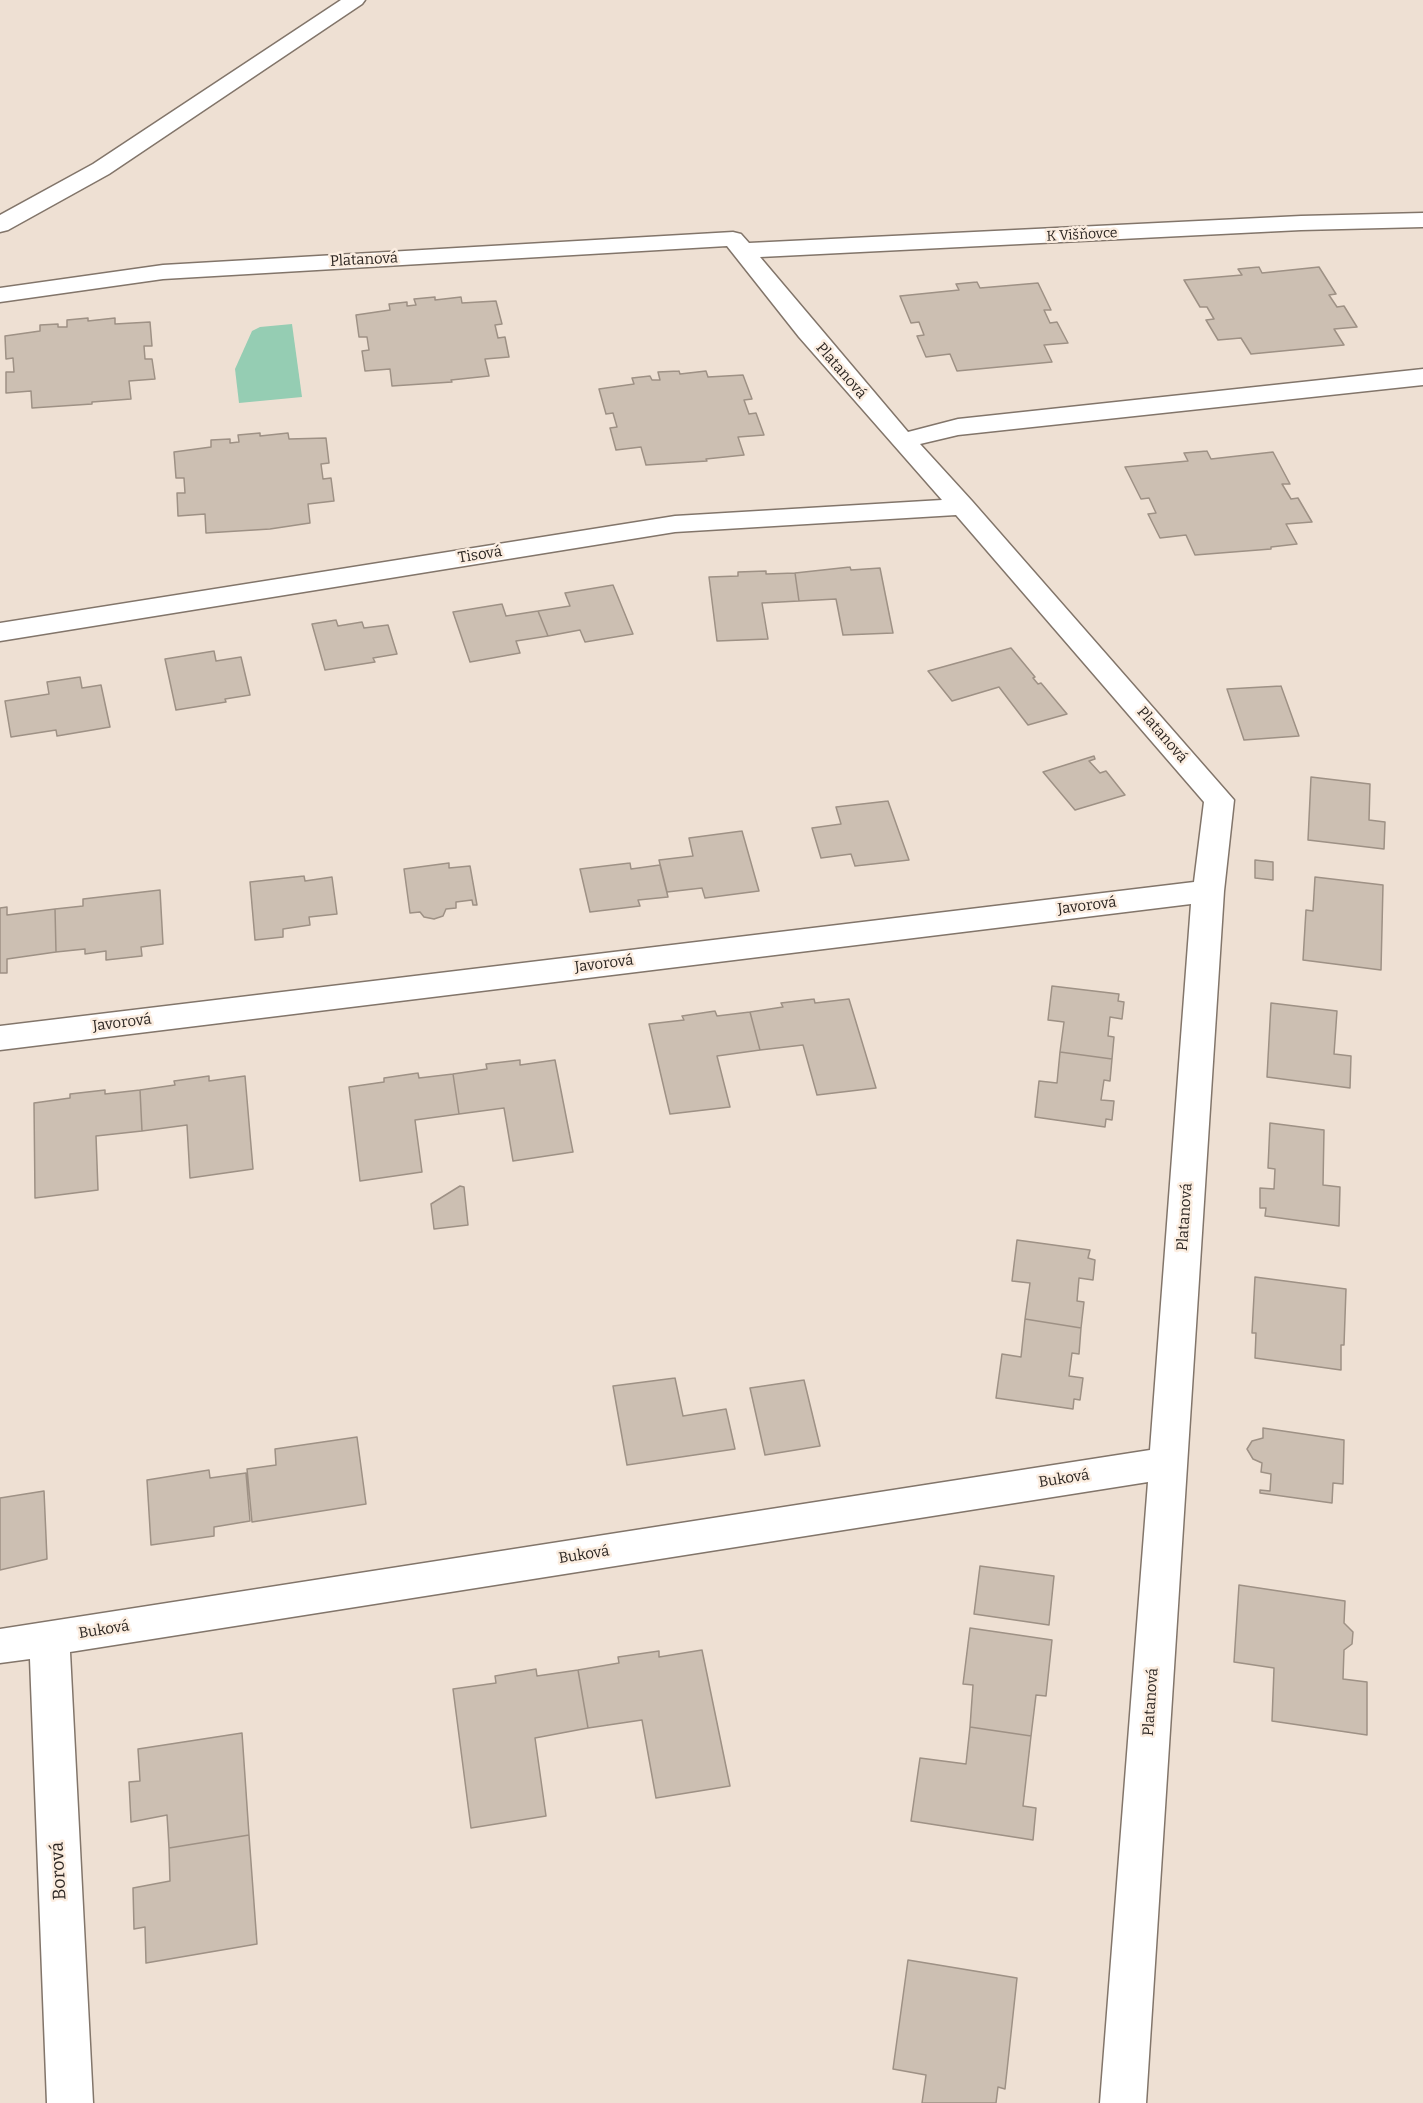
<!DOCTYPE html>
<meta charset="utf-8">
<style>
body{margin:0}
canvas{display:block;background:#eee0d3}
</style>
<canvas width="1423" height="2103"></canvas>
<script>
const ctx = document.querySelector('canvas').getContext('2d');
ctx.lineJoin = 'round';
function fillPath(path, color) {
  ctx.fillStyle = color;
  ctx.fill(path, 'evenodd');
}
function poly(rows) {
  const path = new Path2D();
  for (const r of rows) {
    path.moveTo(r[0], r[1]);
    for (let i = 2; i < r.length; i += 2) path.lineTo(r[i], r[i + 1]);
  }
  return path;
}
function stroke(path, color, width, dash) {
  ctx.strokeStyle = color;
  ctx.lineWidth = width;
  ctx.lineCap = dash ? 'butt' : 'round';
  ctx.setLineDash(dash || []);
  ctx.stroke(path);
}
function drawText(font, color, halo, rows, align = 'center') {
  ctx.font = font + ' Bitter,serif';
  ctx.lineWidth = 5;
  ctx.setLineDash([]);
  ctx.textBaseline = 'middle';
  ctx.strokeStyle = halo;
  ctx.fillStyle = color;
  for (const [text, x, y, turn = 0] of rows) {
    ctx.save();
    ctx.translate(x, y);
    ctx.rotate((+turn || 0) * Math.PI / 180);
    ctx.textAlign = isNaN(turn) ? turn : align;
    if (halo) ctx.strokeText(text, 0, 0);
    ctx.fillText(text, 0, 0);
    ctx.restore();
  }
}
fillPath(poly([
 [292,324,302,397,239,403,235,369,252,331,260,327]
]), '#95cdb3');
const building = poly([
 [1259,267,1262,273,1319,267,1336,294,1329,295,1337,307,1344,306,1357,327,1334,329,1344,345,1251,354,1241,338,1218,340,1206,320,1214,319,1207,307,1200,307,1184,280,1242,275,1238,269,1259,267],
 [977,282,980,288,1038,283,1051,310,1044,310,1050,323,1057,322,1068,343,1044,345,1052,362,957,371,950,354,926,357,917,336,924,335,919,322,911,323,900,296,959,290,956,284,977,282],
 [435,297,435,300,461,297,462,303,496,301,502,324,495,325,498,338,505,337,509,357,485,359,489,376,451,380,452,382,392,386,390,369,365,371,362,351,369,350,367,337,359,337,356,315,390,310,389,304,407,302,407,306,416,305,414,299,435,297],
 [88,318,88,321,115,318,115,324,150,322,152,346,144,346,145,359,152,359,155,379,129,381,131,399,92,402,92,404,32,408,31,391,6,393,6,372,14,372,13,358,6,359,5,336,40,331,40,325,58,324,58,327,67,327,67,320,88,318],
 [679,371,680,374,706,371,708,377,743,375,752,399,744,400,749,414,756,413,764,435,738,437,744,455,706,459,707,461,646,465,641,447,616,450,610,428,617,427,613,413,606,414,599,389,634,384,632,378,650,376,652,380,660,380,658,372,679,371],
 [260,433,260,436,288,433,289,439,326,438,329,463,321,464,323,479,331,478,334,501,308,504,310,523,270,529,206,533,205,514,178,516,177,493,185,493,184,478,176,478,174,452,211,447,211,440,230,439,230,443,239,442,238,435,260,433],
 [1207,451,1211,459,1273,452,1290,484,1282,484,1291,499,1298,498,1312,522,1286,524,1297,544,1271,547,1271,549,1195,555,1186,535,1160,538,1148,514,1156,513,1149,498,1141,499,1125,467,1188,461,1184,453,1207,451],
 [850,567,851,570,880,568,893,633,843,635,836,599,799,601,795,573,850,567],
 [766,571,766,574,795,573,799,601,762,603,768,639,717,641,709,577,738,576,738,572,766,571],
 [613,585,633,634,585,642,580,630,548,636,538,611,570,606,565,593,613,585],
 [502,604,506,616,538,611,548,636,516,641,520,653,470,662,453,612,502,604],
 [336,620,338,626,362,622,364,628,388,625,397,654,373,658,375,662,325,670,312,624,336,620],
 [1011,648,1035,677,1033,678,1038,684,1041,683,1067,714,1028,725,999,687,952,701,928,671,1011,648],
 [214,651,216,661,241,657,250,695,225,699,226,702,176,710,165,659,214,651],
 [80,677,82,688,101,685,110,727,57,736,56,730,11,737,5,701,49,694,47,682,80,677],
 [1281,686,1299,736,1244,740,1227,689,1281,686],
 [1094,756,1095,759,1089,761,1100,773,1106,771,1125,795,1075,810,1043,772,1094,756],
 [1311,777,1370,784,1369,820,1385,822,1384,849,1308,840,1311,777],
 [888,801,909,860,855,866,851,854,821,858,812,828,841,824,836,807,888,801],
 [742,831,759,891,705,898,702,888,667,892,659,860,693,856,689,838,742,831],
 [1255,860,1273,862,1273,880,1255,878,1255,860],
 [449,863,449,868,470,866,477,905,473,905,472,900,456,902,456,908,446,909,443,916,434,919,424,917,420,912,410,913,404,869,449,863],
 [630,863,631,869,660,865,668,897,638,900,640,906,590,912,580,869,630,863],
 [304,876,305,881,332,877,337,914,309,917,310,925,283,929,283,937,255,940,250,882,304,876],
 [1315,877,1383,885,1381,970,1303,960,1306,910,1313,911,1315,877],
 [160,890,163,944,141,947,142,956,106,960,106,951,85,954,85,949,56,952,55,909,83,906,83,899,160,890],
 [7,907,7,915,55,909,56,952,7,959,7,973,0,973,0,908,7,907],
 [1052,986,1119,994,1118,1001,1124,1002,1122,1019,1110,1017,1108,1036,1114,1037,1112,1059,1060,1052,1064,1022,1048,1020,1052,986],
 [814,999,815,1003,849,999,876,1088,817,1095,803,1045,760,1050,750,1012,783,1007,781,1003,814,999],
 [1271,1003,1337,1011,1334,1054,1351,1056,1350,1088,1267,1077,1271,1003],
 [715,1011,717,1016,750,1012,760,1050,717,1056,730,1107,670,1114,649,1024,684,1020,682,1016,715,1011],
 [1060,1052,1112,1059,1110,1081,1104,1080,1101,1100,1114,1101,1112,1120,1106,1119,1105,1127,1035,1117,1039,1081,1057,1083,1060,1052],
 [520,1060,520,1065,555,1060,573,1152,513,1161,504,1108,459,1114,453,1074,487,1069,486,1064,520,1060],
 [418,1073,419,1078,453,1074,459,1114,415,1120,422,1172,360,1181,349,1087,384,1082,384,1078,418,1073],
 [209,1076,209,1081,245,1076,253,1169,190,1178,187,1125,142,1131,140,1090,175,1085,174,1081,209,1076],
 [105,1090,105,1094,140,1090,142,1131,96,1136,98,1190,35,1198,34,1103,70,1098,70,1094,105,1090],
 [1270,1123,1324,1130,1323,1185,1340,1187,1339,1226,1265,1216,1266,1208,1260,1208,1260,1188,1274,1189,1275,1169,1268,1168,1270,1123],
 [460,1186,464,1187,468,1225,434,1229,431,1204,460,1186],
 [1017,1240,1090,1250,1088,1258,1095,1260,1093,1280,1079,1278,1077,1301,1084,1302,1081,1328,1025,1319,1030,1283,1012,1281,1017,1240],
 [1255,1277,1346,1289,1344,1345,1341,1345,1341,1370,1255,1358,1256,1333,1252,1333,1255,1277],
 [1025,1319,1081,1328,1079,1354,1072,1353,1069,1376,1083,1378,1080,1400,1074,1399,1073,1409,996,1398,1002,1354,1021,1357,1025,1319],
 [675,1378,683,1416,726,1409,735,1449,627,1465,613,1386,675,1378],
 [804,1380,820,1446,765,1455,750,1388,804,1380],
 [1263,1428,1344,1440,1343,1484,1333,1483,1332,1503,1260,1493,1260,1490,1270,1491,1271,1474,1261,1472,1262,1463,1253,1459,1247,1449,1252,1441,1263,1438,1263,1428],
 [357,1437,366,1504,252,1522,247,1469,276,1465,275,1449,357,1437],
 [209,1470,210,1478,246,1473,250,1521,214,1527,214,1536,151,1545,147,1480,209,1470],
 [44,1491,47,1559,0,1570,0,1498,44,1491],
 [980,1566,1054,1576,1049,1625,974,1614,980,1566],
 [1239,1585,1345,1601,1344,1623,1353,1632,1352,1644,1344,1650,1343,1679,1367,1682,1367,1735,1272,1721,1274,1668,1234,1662,1239,1585],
 [970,1628,1052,1640,1046,1696,1036,1695,1031,1736,970,1727,973,1685,963,1684,970,1628],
 [702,1650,730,1786,656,1798,642,1720,588,1728,578,1670,619,1663,618,1657,659,1651,659,1657,702,1650],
 [536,1669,537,1676,578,1670,588,1728,535,1738,546,1816,471,1828,453,1689,496,1683,495,1676,536,1669],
 [970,1727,1031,1736,1023,1806,1036,1808,1033,1840,911,1821,920,1758,966,1764,970,1727],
 [242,1733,249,1835,169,1848,167,1815,131,1822,129,1782,140,1781,138,1749,242,1733],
 [249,1835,257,1944,146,1963,145,1927,134,1929,133,1888,170,1881,169,1848,249,1835],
 [908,1960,1017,1978,1005,2089,998,2087,996,2103,922,2103,926,2075,893,2069,908,1960]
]);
fillPath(building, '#ccbfb2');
stroke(building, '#9e9185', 1.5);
const street = poly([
 [1423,213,1423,227,1301,230,760,257,908,432,958,419,1423,369,1423,385,958,435,920,444,972,501,1234,800,1224,891,1146,2103,1100,2103,1148,1482,70,1652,93,2103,47,2103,30,1659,0,1663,0,1629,1150,1450,1191,904,0,1050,0,1026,1194,882,1204,802,956,515,675,532,0,641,0,623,675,516,942,500,799,337,727,246,163,279,0,302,0,288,163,265,733,232,741,234,749,243,1301,216,1423,213]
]);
const secondary = poly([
 [341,0,365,0,362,4,109,174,8,230,0,232,0,215,93,164,341,0]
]);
stroke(street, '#82756a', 3);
stroke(secondary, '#82756a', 3);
fillPath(street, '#fff');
fillPath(secondary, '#fff');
drawText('14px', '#2c2622', '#fbede0', [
 ["K Višňovce",1082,235,-3]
]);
drawText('15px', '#2c2622', '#fbede0', [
 ["Platanová",364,260,-3],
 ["Platanová",841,371,49],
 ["Tisová",480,555,-9],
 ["Platanová",1162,735,49],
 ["Javorová",1087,906,-7],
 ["Javorová",604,964,-7],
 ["Javorová",122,1023,-7],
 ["Platanová",1185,1217,-86],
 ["Buková",1064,1479,-9],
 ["Buková",584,1555,-9],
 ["Buková",104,1630,-9],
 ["Platanová",1151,1702,-86]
]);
drawText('18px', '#2c2622', '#fbede0', [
 ["Borová",59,1871,-93]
]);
</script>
